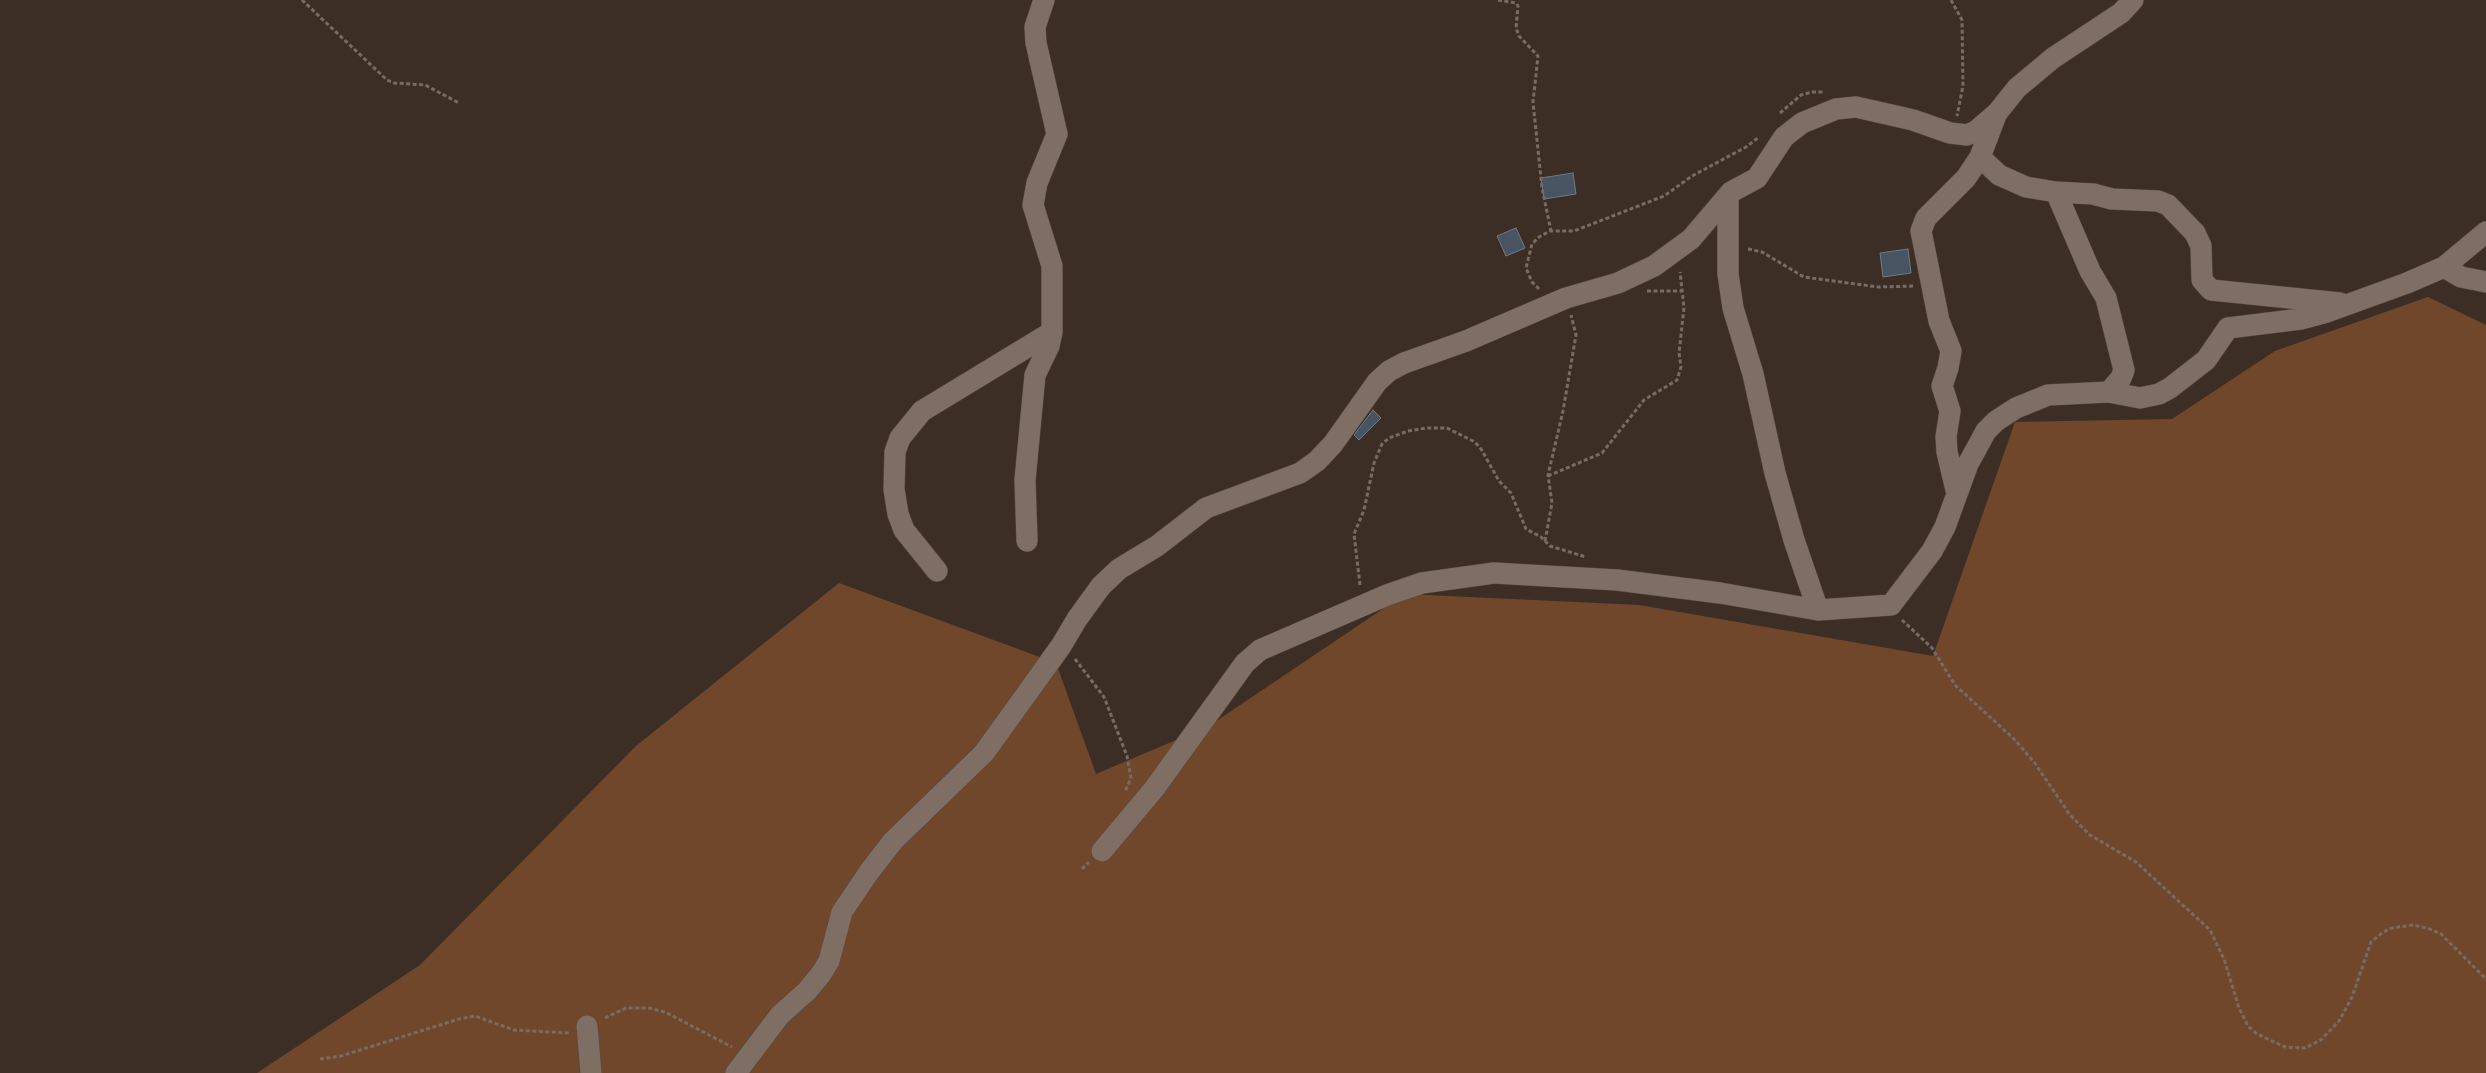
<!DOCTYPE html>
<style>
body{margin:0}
canvas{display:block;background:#3c2e25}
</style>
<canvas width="2486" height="1073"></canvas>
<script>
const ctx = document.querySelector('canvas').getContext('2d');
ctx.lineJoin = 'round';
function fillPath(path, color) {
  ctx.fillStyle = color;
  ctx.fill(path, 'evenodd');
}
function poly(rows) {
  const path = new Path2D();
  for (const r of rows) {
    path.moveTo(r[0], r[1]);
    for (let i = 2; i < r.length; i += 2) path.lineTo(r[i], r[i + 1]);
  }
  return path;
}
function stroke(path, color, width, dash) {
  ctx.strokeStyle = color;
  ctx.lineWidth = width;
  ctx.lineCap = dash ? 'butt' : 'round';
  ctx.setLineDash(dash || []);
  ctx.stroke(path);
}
fillPath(poly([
 [2428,297,2486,325,2486,1073,257,1073,420,965,636,746,839,583,1056,663,1096,774,1209,726,1405,594,1639,605,1933,656,2015,422,2172,419,2275,351]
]), '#71472c');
const building = poly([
 [1573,173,1576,194,1544,199,1541,178,1573,173],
 [1516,228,1525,248,1506,256,1497,236,1516,228],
 [1908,249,1911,273,1883,277,1880,253,1908,249],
 [1373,410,1381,418,1359,440,1354,435,1373,410]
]);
fillPath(building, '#495462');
stroke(building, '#6e7987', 1);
const minor = poly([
 [1980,157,1999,175,2026,187,2056,192,2093,194,2112,199,2158,201,2168,205,2195,233,2201,246,2202,280,2211,290,2340,303],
 [2056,192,2090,271,2106,298,2124,370,2121,378,2109,392],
 [1728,196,1728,274,1733,308,1753,374,1775,473,1794,540,1818,610],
 [2444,267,2461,277,2486,282],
 [1957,494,1947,452,1946,437,1950,411,1942,386,1948,368,1951,351,1939,321,1921,231,1926,218,1966,178,1980,157,1996,115],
 [1027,541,1025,480,1035,375,1049,346,1052,332,1052,266,1033,205,1037,183,1057,134,1036,43,1035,27,1044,0],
 [937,571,904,530,898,514,894,489,895,452,900,438,922,411,1052,332],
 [1102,851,1154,789,1245,663,1260,650,1387,595,1422,583,1494,573,1617,580,1720,593,1818,610,1891,605,1932,551,1945,527,1968,464,1986,431,1996,421,2016,408,2048,395,2109,392,2140,398,2159,394,2170,388,2206,360,2228,328,2301,319,2327,312,2407,283,2444,267,2486,232],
 [587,1026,591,1073],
 [736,1073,780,1015,807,991,821,974,829,961,842,912,869,872,893,841,984,753,1061,646,1077,619,1101,586,1119,569,1157,546,1206,508,1300,473,1317,461,1333,444,1377,382,1389,371,1404,363,1466,341,1566,298,1618,283,1654,266,1691,239,1731,192,1757,178,1784,137,1802,123,1836,109,1856,107,1913,120,1950,133,1967,135,1976,131,1997,113,2017,88,2053,58,2121,13,2133,0]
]);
stroke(minor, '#564a42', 22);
stroke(poly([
 [302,0,387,80,394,83,425,85,459,103],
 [1498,0,1516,3,1518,6,1516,28,1519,36,1538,56,1533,102,1542,188,1551,231],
 [1951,0,1962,20,1963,86,1957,116],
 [1780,113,1801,95,1812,92,1824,92],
 [1748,249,1762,252,1804,277,1878,287,1914,286],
 [1539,289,1532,282,1526,268,1532,244,1539,237,1550,231,1574,231,1664,196,1692,176,1746,147,1759,137],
 [1647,291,1681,291],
 [1548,476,1602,453,1644,400,1677,380,1681,367,1679,353,1684,308,1680,272],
 [1545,541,1552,503,1548,475,1563,411,1576,335,1571,315],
 [1360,585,1354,534,1364,510,1374,463,1382,444,1389,438,1408,431,1426,428,1447,428,1473,441,1480,447,1499,481,1511,493,1526,529,1541,537,1550,546,1586,557],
 [1902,620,1932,648,1955,685,2014,739,2034,762,2070,815,2090,835,2136,862,2210,930,2224,959,2239,1008,2248,1026,2257,1034,2285,1047,2305,1048,2321,1040,2339,1021,2352,997,2371,942,2383,932,2392,928,2413,925,2427,928,2441,934,2486,979],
 [1075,659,1104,697,1127,756,1131,778,1125,792],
 [1082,869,1089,862],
 [605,1018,626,1008,649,1008,665,1012,732,1047],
 [320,1059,341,1056,459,1019,475,1016,514,1030,569,1033]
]), '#776b63', 3, [4, 2.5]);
stroke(minor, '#7f6e64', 21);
</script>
